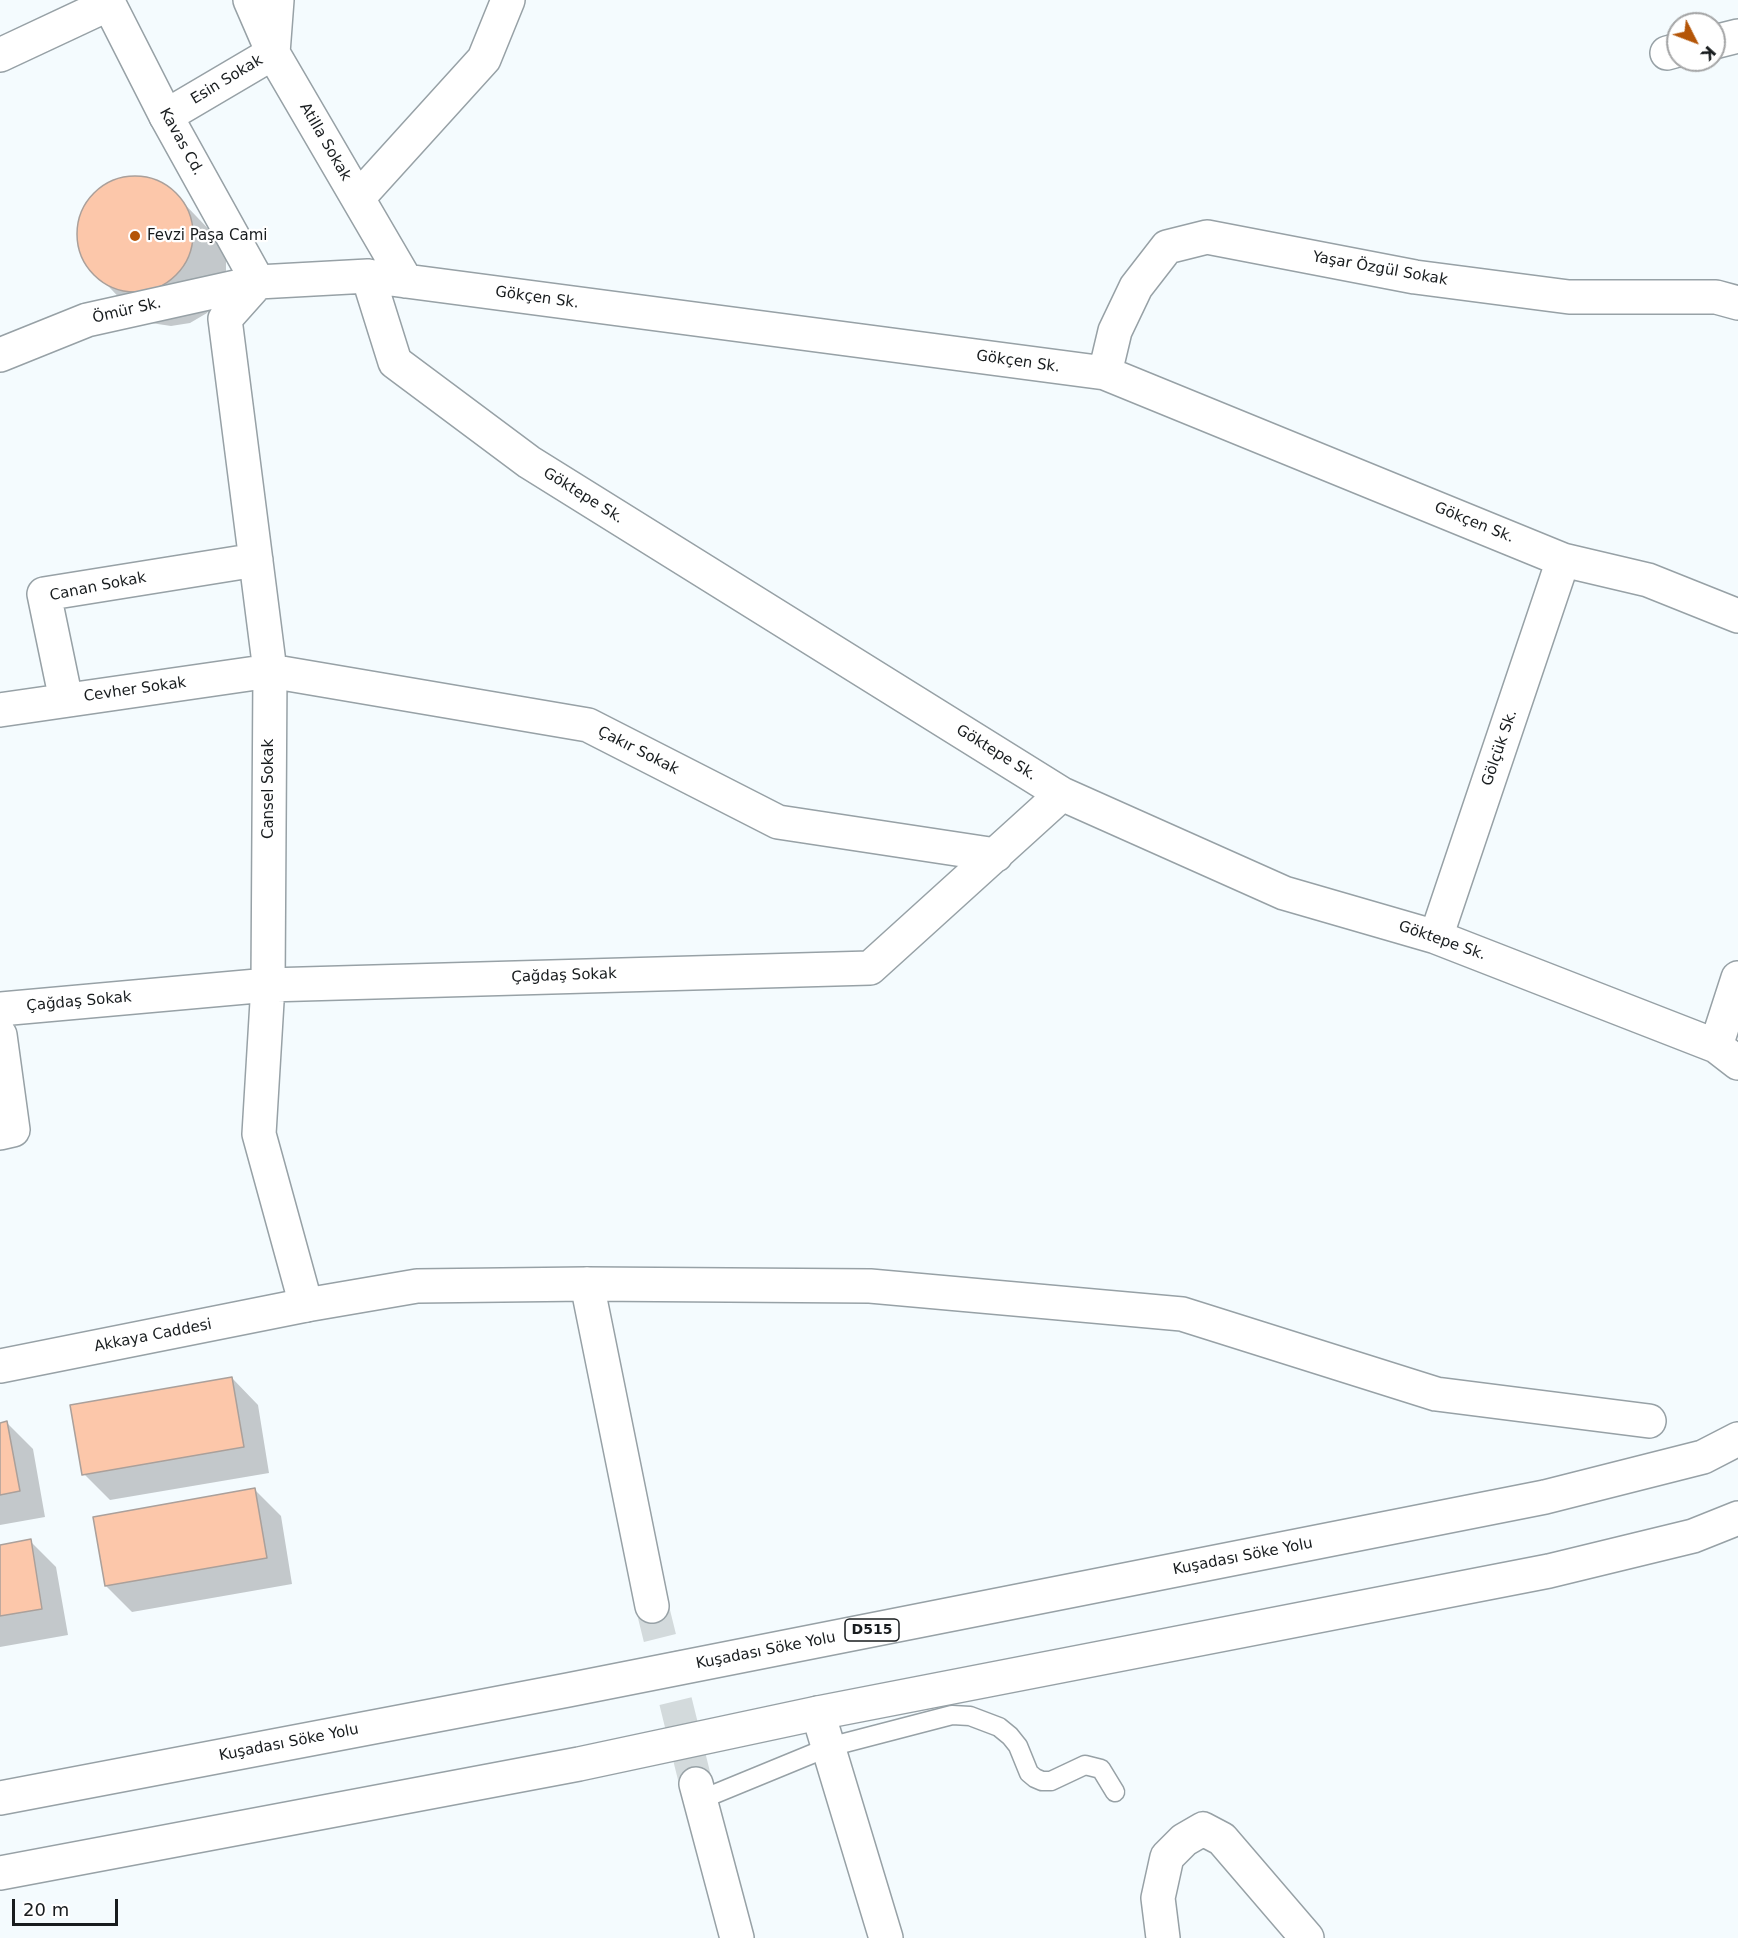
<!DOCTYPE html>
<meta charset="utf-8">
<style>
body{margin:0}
#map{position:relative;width:1738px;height:1938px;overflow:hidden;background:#f4fbfe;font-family:"DejaVu Sans",sans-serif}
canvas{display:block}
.north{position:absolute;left:1666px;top:12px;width:60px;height:60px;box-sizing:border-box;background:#fff;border:2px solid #a3a4a5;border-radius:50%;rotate:132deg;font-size:16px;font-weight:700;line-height:24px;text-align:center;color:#181c1e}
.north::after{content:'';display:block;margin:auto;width:21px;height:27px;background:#b45507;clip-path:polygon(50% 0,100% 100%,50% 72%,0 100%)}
.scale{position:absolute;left:12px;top:1899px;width:106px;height:27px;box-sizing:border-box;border:3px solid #181c1e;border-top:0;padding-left:8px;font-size:18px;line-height:21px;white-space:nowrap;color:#181c1e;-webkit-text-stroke:4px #fff;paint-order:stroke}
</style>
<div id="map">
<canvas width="1738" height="1938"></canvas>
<div class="north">K</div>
<div class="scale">20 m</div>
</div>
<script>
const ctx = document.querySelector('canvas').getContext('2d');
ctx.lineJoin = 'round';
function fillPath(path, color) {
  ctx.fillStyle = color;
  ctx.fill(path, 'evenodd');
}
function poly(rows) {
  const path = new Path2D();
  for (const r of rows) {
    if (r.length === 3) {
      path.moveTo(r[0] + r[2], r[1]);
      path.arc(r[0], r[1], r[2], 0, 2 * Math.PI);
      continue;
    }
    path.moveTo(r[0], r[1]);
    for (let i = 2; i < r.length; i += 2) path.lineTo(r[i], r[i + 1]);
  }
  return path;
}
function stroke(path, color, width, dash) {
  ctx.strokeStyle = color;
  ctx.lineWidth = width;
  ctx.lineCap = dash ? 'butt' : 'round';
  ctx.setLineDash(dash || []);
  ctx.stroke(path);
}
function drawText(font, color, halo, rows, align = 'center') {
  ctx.font = font + ' "DejaVu Sans",sans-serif';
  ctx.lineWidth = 4.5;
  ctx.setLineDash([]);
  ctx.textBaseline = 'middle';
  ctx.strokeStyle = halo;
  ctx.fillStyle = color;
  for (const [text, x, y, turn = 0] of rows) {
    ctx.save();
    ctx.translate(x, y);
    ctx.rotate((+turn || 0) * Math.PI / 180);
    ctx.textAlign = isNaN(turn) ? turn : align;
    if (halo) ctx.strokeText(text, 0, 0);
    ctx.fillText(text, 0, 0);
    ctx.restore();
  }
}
fillPath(poly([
 [141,177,158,182,173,192,220,241,226,259,226,279,219,298,207,313,190,323,171,326,151,323,134,313,86,263,80,246,79,228,83,211,93,196,106,185,123,178],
 [232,1378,258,1405,269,1473,110,1500,84,1474],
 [7,1423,33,1449,45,1517,0,1525,0,1424],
 [255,1490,281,1516,292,1584,132,1612,106,1586],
 [30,1541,56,1567,68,1635,0,1647,0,1546]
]), '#0003');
const building = poly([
 [135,234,58],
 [232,1377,244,1447,82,1475,70,1405,232,1377],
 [7,1421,20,1491,0,1495,0,1423,7,1421],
 [255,1488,267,1558,105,1586,93,1517,255,1488],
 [31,1539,42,1609,0,1616,0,1545,31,1539]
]);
fillPath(building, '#fcc7aa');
stroke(building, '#aaa09b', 1.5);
stroke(poly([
 [652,1606,696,1784]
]), '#d3dadc', 33, [33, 16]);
const service = poly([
 [700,1800,829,1747,952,1715,970,1716,999,1727,1010,1736,1018,1746,1029,1773,1035,1778,1042,1781,1051,1781,1085,1765,1101,1769,1115,1792]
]);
const minor = poly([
 [250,0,273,53,406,281],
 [1714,42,1738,36],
 [1667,53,1678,50],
 [0,55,109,4],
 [166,116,273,53,277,0],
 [358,198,484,59,508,0],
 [368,276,395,362,529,462,1062,794,1284,893,1436,937,1716,1046,1738,1063],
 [258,282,225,319,270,671,268,985,259,1134,306,1305,417,1286,587,1284,870,1286,1182,1314,1436,1394,1649,1421],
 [0,355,87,320,258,282,368,276,1105,373,1563,560,1648,580,1738,616],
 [1105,373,1115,331,1136,287,1167,247,1207,237,1415,277,1569,297,1716,297,1738,303],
 [66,700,44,594,256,560],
 [0,710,270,671,588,725,778,822,996,855],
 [1436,937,1563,560],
 [0,1009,268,985,870,968,1062,794],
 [0,1035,13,1130,0,1133],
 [1716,1046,1738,978],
 [587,1284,652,1606],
 [818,1713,886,1938],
 [696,1784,737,1938],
 [1163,1938,1158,1898,1167,1857,1184,1840,1203,1829,1222,1839,1307,1938]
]);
const tertiary = poly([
 [107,0,166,116,258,282],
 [0,1366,306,1305]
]);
const trunk = poly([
 [0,1798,568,1690,1545,1497,1703,1457,1738,1439],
 [0,1873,579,1764,818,1713,1549,1571,1693,1536,1738,1518]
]);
stroke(service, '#97a1a6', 21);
stroke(minor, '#97a1a6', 36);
stroke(tertiary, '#97a1a6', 36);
stroke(trunk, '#97a1a6', 36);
stroke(service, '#fff', 18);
stroke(minor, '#fff', 33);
stroke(tertiary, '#fff', 33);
stroke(trunk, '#fff', 33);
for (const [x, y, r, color] of [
 [135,236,6,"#b45507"]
]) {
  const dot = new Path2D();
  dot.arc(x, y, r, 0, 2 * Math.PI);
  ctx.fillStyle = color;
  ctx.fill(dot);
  stroke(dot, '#fff', 2);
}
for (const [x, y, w] of [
 [872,1630,54]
]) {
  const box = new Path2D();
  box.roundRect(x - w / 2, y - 11, w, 22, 4.5);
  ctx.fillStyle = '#fff';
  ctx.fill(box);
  stroke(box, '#181c1e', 1.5);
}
drawText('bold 14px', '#181c1e', null, [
 ["D515",872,1630]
]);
drawText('15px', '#181c1e', '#fff', [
 ["Esin Sokak",227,80,-31],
 ["Kavas Cd.",181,142,61],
 ["Atilla Sokak",325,142,60],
 ["Yaşar Özgül Sokak",1380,269,10],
 ["Gökçen Sk.",537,298,8],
 ["Ömür Sk.",127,311,-13],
 ["Gökçen Sk.",1018,362,8],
 ["Göktepe Sk.",583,496,32],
 ["Gökçen Sk.",1474,523,22],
 ["Canan Sokak",98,587,-11],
 ["Cevher Sokak",135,690,-8],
 ["Gölçük Sk.",1500,748,-71],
 ["Çakır Sokak",638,751,27],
 ["Göktepe Sk.",996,753,32],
 ["Cansel Sokak",269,789,-90],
 ["Göktepe Sk.",1442,941,19],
 ["Çağdaş Sokak",564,976,-2],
 ["Çağdaş Sokak",79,1002,-5],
 ["Akkaya Caddesi",153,1336,-11],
 ["Kuşadası Söke Yolu",1243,1557,-11],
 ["Kuşadası Söke Yolu",766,1651,-11],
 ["Kuşadası Söke Yolu",289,1743,-11]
]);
drawText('15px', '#181c1e', '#fff', [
 ["Fevzi Paşa Cami",147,236]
], 'left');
</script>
